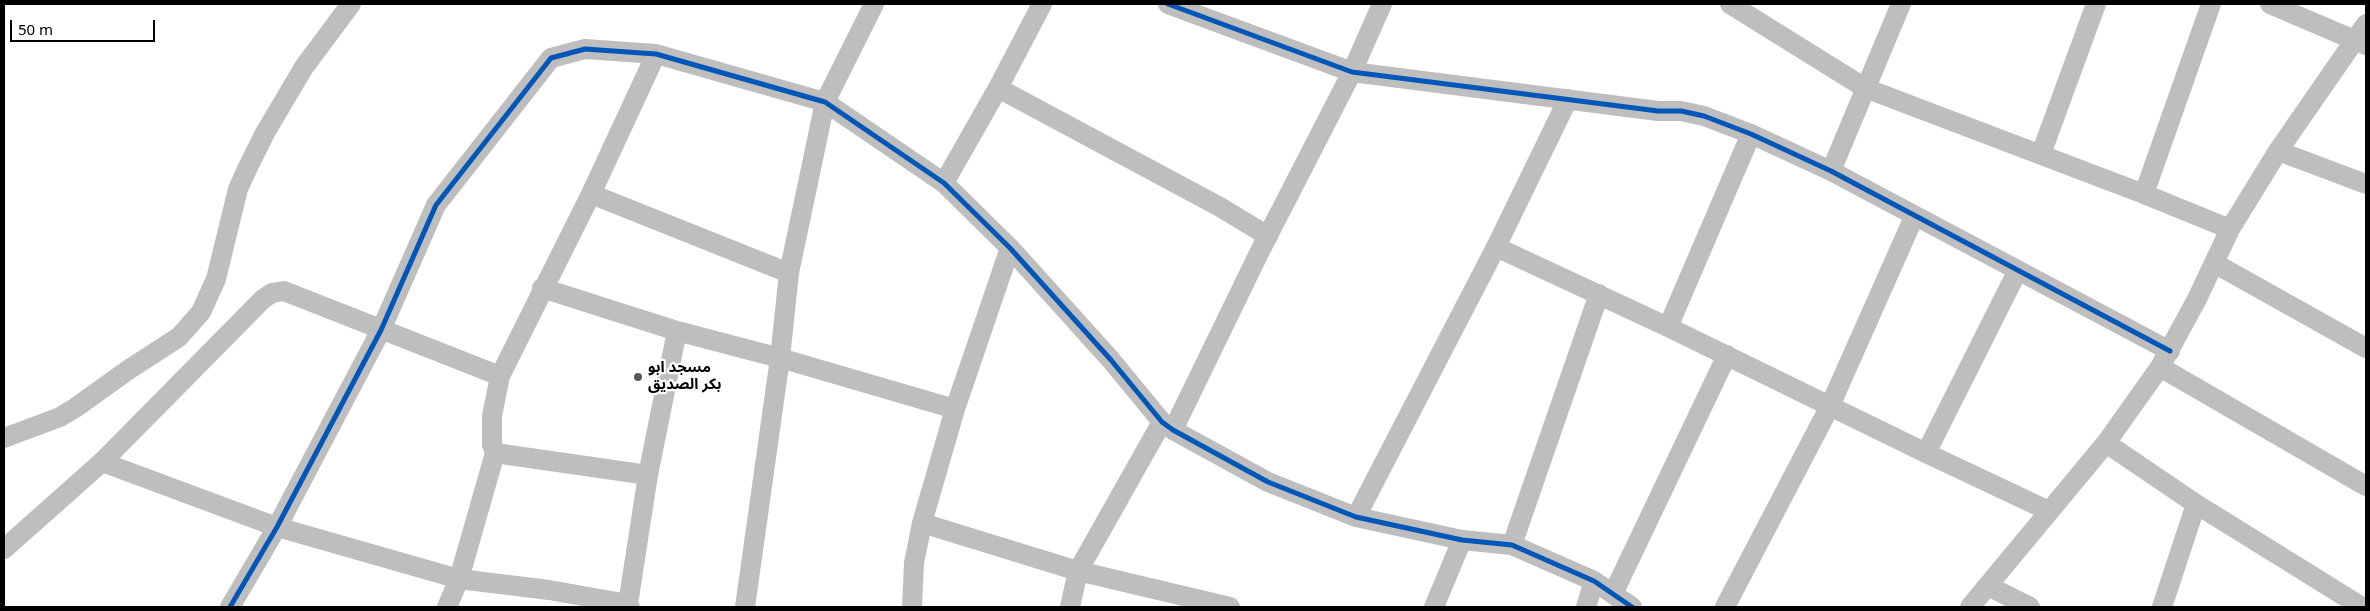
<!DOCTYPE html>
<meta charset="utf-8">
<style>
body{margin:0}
#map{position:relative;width:2370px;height:611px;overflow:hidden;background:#fff;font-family:"Noto Sans",sans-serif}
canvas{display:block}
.frame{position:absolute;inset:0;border:5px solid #000;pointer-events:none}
.scale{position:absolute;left:10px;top:20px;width:145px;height:22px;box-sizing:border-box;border:2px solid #000;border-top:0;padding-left:6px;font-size:15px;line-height:18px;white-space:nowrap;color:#000;-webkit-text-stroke:4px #fff;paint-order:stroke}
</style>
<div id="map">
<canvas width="2370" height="611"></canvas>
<div class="frame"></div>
<div class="scale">50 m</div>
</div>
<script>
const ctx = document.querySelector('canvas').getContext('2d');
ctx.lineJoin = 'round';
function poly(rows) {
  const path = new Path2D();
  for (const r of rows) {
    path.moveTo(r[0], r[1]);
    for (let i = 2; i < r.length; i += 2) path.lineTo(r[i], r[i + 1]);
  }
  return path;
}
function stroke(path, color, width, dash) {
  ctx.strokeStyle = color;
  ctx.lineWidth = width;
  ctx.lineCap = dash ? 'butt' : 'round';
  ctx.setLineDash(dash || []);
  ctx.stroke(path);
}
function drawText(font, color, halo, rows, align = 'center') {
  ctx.font = font + ' "Noto Sans","Noto Sans Arabic",sans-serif';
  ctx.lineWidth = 4.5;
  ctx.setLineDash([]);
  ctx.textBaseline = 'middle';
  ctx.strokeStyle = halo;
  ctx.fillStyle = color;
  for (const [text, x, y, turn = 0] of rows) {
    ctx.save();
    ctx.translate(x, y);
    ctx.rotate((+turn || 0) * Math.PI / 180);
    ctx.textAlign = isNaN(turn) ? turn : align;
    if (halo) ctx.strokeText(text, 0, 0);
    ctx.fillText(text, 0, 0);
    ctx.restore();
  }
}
stroke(poly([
 [1168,4,1352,72,1658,111,1681,111,1704,116,1751,134,1831,171,2170,351],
 [1730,4,1865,88,2144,194,2230,229],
 [2270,4,2366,45],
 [998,88,1220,207,1268,236],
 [2278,151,2366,184],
 [2041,154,2096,4],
 [1831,171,1901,4],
 [944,183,998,88,1042,4],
 [591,194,789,273],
 [2144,194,2211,4],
 [1496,247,1668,327,1926,453,2049,511],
 [2214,263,2366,348],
 [542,288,677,331,780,358,955,409],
 [1668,327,1751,134],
 [2160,367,2366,486],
 [1173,430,1260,251,1352,72,1382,4],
 [4,438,60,417,75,408,128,370,179,337,201,312,216,279,238,189,249,165,265,133,304,67,351,4],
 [2106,443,2196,504,2362,607],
 [495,453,648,475],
 [1926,453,2018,270],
 [102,462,277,527,459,579,549,590,628,604,630,607],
 [1356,517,1496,247,1568,99],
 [922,523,1078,571,1230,607],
 [1512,545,1599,294],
 [4,549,102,462,263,299,272,293,284,291,500,376],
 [1988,586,2030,607],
 [1613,594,1727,355],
 [628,604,648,475,677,331],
 [230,607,277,527,381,330,436,205,551,58,585,49,656,54,825,102,944,183,1010,248,1111,360,1162,422,1173,430,1268,482,1356,517,1462,540,1512,545,1594,581,1632,607],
 [447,607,459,579,495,453,492,445,492,416,500,376,591,194,656,54],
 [745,607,780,358,789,273,825,102,874,4],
 [912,607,914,563,922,523,955,409,1010,248],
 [1070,607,1078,571,1162,422],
 [1434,607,1462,540],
 [1586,607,1594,581],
 [1725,607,1830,406,1914,217],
 [1970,607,2106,443,2160,367,2197,299,2230,229,2278,151,2366,24],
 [2162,607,2196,504]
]), '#bebebe', 20);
stroke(poly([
 [1168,4,1352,72,1658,111,1681,111,1704,116,1751,134,1831,171,2170,351],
 [230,607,277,527,381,330,436,205,551,58,585,49,656,54,825,102,944,183,1010,248,1111,360,1162,422,1173,430,1268,482,1356,517,1462,540,1512,545,1594,581,1632,607]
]), '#0057b8', 5);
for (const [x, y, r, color] of [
 [638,377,5,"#595959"]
]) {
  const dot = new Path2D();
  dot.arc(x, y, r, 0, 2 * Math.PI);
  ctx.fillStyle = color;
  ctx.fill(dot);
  stroke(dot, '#fff', 2);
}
drawText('bold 15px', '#000', '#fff', [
 ["مسجد ابو",648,368],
 ["بكر الصديق",648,385]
], 'left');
</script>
